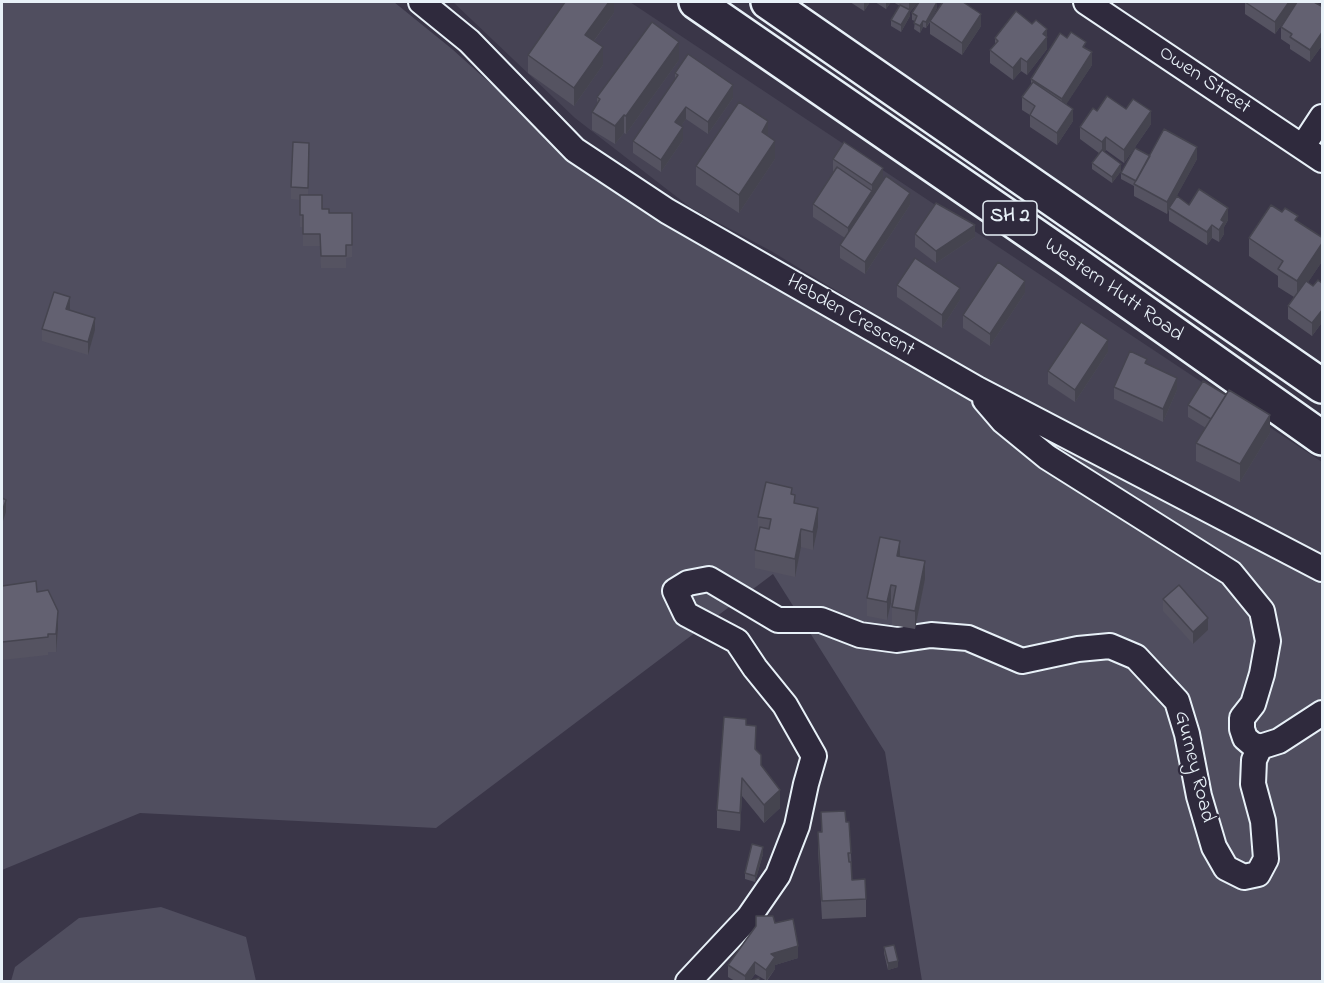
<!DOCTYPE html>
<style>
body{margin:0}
#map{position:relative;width:1324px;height:983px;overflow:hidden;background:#3a3648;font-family:"Indie Flower",sans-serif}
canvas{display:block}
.frame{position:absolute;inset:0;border:3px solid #e8f1f8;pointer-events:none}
</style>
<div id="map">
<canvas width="1324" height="983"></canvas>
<div class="frame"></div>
</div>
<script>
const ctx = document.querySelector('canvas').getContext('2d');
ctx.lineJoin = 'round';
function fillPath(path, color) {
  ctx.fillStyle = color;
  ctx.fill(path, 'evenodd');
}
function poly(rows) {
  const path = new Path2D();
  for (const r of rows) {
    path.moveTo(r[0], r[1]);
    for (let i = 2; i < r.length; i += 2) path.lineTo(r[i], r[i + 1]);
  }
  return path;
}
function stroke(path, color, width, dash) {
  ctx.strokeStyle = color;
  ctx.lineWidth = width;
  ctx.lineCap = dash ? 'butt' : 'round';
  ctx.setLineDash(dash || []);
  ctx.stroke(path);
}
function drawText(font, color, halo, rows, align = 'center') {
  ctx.font = font + ' "Indie Flower",sans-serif';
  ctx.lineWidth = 4.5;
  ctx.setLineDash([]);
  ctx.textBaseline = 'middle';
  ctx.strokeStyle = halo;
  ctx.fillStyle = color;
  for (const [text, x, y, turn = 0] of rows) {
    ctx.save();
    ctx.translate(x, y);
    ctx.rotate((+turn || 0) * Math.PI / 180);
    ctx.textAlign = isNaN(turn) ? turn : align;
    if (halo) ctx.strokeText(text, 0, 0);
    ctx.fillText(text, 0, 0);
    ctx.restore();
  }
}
fillPath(poly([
 [453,2,630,2,1322,462,1322,556,1020,402,771,251,691,208,575,118]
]), '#464354');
fillPath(poly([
 [2,2,394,2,452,49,572,157,1322,574,1322,981,922,981,885,752,773,574,436,828,140,813,2,870],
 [161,907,246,937,256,981,11,981,15,967,79,918]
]), '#504e5f');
const minor = poly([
 [421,2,469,41,575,150,667,211,977,389,1322,569],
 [1086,2,1322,160],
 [1303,146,1322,117],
 [985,400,1003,421,1047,457,1231,573,1262,611,1268,641,1262,674,1253,704,1242,718,1242,729,1245,738,1252,744,1260,747,1279,741,1322,713],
 [688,982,749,917,778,875,797,826,806,784,814,756,785,705,755,668,737,641,686,614,675,591,688,583,709,579,778,620,821,620,860,635,897,640,931,635,968,638,1022,661,1078,649,1110,646,1136,657,1177,701,1187,734,1199,796,1214,847,1226,868,1244,877,1258,874,1266,859,1263,821,1253,784,1254,760,1260,747]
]);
const trunk = poly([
 [696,2,1069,259,1322,438],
 [768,2,1322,386]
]);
stroke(minor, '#e8f1f8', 28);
stroke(trunk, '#e8f1f8', 38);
stroke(minor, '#2f2a3d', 24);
stroke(trunk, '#2f2a3d', 33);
fillPath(poly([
 [614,2,614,13,594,41,603,65,574,106,528,73,528,55],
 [850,2,870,2,864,11],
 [875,2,891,2,886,9],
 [893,2,918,2,910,12,910,16,901,32,891,26,891,20,900,6],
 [1245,2,1297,2,1275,34,1245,14],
 [1323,7,1323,44,1310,62,1290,49,1290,45,1281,39,1281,27],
 [937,8,930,21,981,26,962,55,930,34,930,22,926,28,923,27,920,33,914,29,915,21,912,20,912,13],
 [1032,24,1047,29,1047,49,1027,75,1021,71,1013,80,990,63,990,50,995,45,995,38],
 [679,60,626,134,624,133,615,144,592,130,592,112,597,104,597,97],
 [1092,65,1066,104,1073,121,1057,145,1030,127,1030,115,1022,110,1022,97,1031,84,1031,79],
 [675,73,733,98,708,134,686,119,681,126,683,140,661,172,633,153,633,141,675,79],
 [1126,109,1151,124,1124,163,1106,150,1104,152,1121,171,1112,183,1092,169,1092,163,1099,153,1080,139,1080,127,1097,111],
 [768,136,775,159,739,213,696,185,696,166],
 [309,143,308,195,322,209,329,213,352,213,352,257,346,258,346,268,321,268,320,246,303,246,303,227,300,227,300,200,291,199,291,187],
 [1150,156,1197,159,1172,204,1189,205,1228,220,1224,227,1224,234,1219,242,1212,238,1207,245,1169,221,1169,209,1167,214,1134,196,1134,186,1121,179,1121,173],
 [833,159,883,180,910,205,865,274,840,258,840,245,845,238,813,217,813,204,834,172,833,171],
 [1298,222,1323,238,1323,260,1308,282,1313,286,1323,284,1323,321,1312,336,1288,319,1288,306,1294,297,1278,287,1278,276,1249,256,1249,238],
 [915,234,975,237,936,263,915,247],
 [897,285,960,300,942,328,897,297],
 [1025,293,990,346,963,328,963,315],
 [70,310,95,330,88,355,42,341,42,329],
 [1108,352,1075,402,1048,384,1048,371],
 [1114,387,1177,390,1163,422,1114,399],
 [1188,405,1270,433,1240,482,1196,461,1196,443,1206,428,1188,417],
 [792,494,795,503,818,527,813,550,801,547,795,577,755,568,755,550,758,535,758,517],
 [900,556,925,579,915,629,892,625,892,603,891,603,887,620,867,616,867,598],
 [2,586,37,592,58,629,56,652,48,652,48,655,2,660],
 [1163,599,1208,630,1193,644,1163,611],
 [746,725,756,744,756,750,761,765,780,808,764,823,742,796,740,831,717,828,717,810],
 [821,812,846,822,851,853,852,880,866,899,866,917,822,919,818,850,818,832,821,832],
 [763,854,755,882,745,879,745,873],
 [775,923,798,958,775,965,775,969,767,981,755,974,750,981,760,981,735,981,728,977,728,965],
 [884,947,898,967,888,970,884,953]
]), '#555361');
fillPath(poly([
 [609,2,614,2,614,13,585,53,585,35],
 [864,2,870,2,864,11],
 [886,2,891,2,886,9],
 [909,2,918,2,910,12,910,16,901,32,901,25,909,11],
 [937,2,937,8,926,28,926,22],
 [1289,2,1297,2,1275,34,1275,22],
 [981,14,981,26,962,55,962,43],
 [923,21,923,27,920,33,920,26],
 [1047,29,1047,49,1027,75,1027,62,1043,34],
 [1323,31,1323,44,1310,62,1310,50],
 [679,42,679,60,626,134,626,116],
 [603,47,603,65,574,106,574,88],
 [1092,52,1092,65,1062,111,1062,99],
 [1021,58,1021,71,1013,80,1013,68],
 [733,85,733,98,708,134,708,122],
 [686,107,686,119,675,135,675,122],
 [1073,109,1073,121,1057,145,1057,133],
 [1151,111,1151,124,1124,163,1124,150],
 [624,115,624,133,615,144,615,126],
 [768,121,768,140,762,132],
 [683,127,683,140,661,172,661,160],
 [1106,137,1106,150,1102,155,1102,142],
 [775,141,775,159,739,213,739,195],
 [1197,147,1197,159,1167,214,1167,202],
 [1121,164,1121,171,1112,183,1112,177],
 [883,168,883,180,848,240,848,228,872,191,872,185],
 [910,193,910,205,865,274,865,262],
 [1228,208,1228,220,1224,227,1224,234,1219,242,1219,230,1221,220],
 [975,225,975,237,936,263,936,251],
 [1212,225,1212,238,1207,245,1207,232],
 [1323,242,1323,260,1297,299,1297,281],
 [1025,281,1025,293,990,346,990,334],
 [960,288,960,300,942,328,942,315],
 [70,297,70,310,66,309],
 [1323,309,1323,321,1312,336,1312,323],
 [95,318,95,330,88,355,88,342],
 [1108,340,1108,352,1075,402,1075,390],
 [1177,378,1177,390,1163,422,1163,409],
 [1270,415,1270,433,1240,482,1240,464],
 [6,500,6,512,2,524,2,512],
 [818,508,818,527,813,550,813,532],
 [801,529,801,547,795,577,795,559],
 [900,541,900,559,897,556],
 [925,561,925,579,915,629,915,611],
 [891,585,891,603,887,620,887,602],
 [58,611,58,629,56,652,56,634],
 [1208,618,1208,630,1193,644,1193,632],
 [742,778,742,796,740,831,740,813],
 [780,790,780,808,764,823,764,805],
 [763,847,763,854,755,882,755,876],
 [798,946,798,958,775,965,775,969,766,981,766,970,771,954],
 [898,961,898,967,888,970,888,963],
 [755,962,755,974,750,981,745,981,745,976]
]), '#45444f');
const building = poly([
 [565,2,609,2,585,35,603,47,574,88,528,55,565,2],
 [919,2,937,2,926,22,923,21,920,26,914,23,917,16,912,13,919,2],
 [943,2,963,2,981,14,962,43,930,21,943,2],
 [1245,2,1289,2,1275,22,1245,2],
 [1297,2,1314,2,1323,7,1323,31,1310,50,1290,37,1292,34,1281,27,1297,2],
 [900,5,910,10,901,25,891,20,900,5],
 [1016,11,1032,24,1036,20,1047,29,1043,34,1047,37,1027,62,1021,58,1013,68,990,50,998,41,995,38,1016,11],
 [652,22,679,42,626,116,624,115,615,126,592,112,600,99,597,97,652,22],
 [1071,32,1086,42,1083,47,1092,52,1062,99,1031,79,1060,33,1067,38,1071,32],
 [688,54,733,85,708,122,686,107,675,122,683,127,661,160,633,141,678,75,675,73,688,54],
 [1033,82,1073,109,1057,133,1030,115,1035,106,1022,97,1033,82],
 [1107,96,1126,109,1133,99,1151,111,1124,150,1106,137,1102,142,1080,127,1093,108,1097,111,1107,96],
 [739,102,768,121,762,132,775,141,739,195,696,166,739,102],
 [1164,129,1197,147,1167,202,1134,184,1164,129],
 [293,142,309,143,308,188,291,187,293,142],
 [844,142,883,168,872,185,833,159,844,142],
 [1135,148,1150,156,1136,181,1121,173,1135,148],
 [1102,150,1121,164,1112,177,1092,163,1102,150],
 [837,167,872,191,848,228,813,204,837,167],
 [886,176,910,193,865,262,840,245,886,176],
 [1199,189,1228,208,1221,220,1224,222,1219,230,1212,225,1207,232,1169,208,1177,196,1189,205,1199,189],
 [300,195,322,195,322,209,329,209,329,213,352,213,352,245,346,245,346,256,321,256,320,234,303,234,303,215,300,215,300,195],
 [936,203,975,225,936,251,915,234,936,203],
 [1271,205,1282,212,1285,208,1298,216,1295,220,1323,238,1323,242,1297,281,1278,269,1283,261,1249,238,1271,205],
 [915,258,960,288,942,315,897,285,915,258],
 [998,262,1025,281,990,334,963,315,998,262],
 [1318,280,1323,284,1323,309,1312,323,1288,306,1306,281,1313,286,1318,280],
 [54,292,70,297,66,309,95,318,88,342,42,329,54,292],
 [1081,322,1108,340,1075,390,1048,371,1081,322],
 [1130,351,1147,359,1145,363,1177,378,1163,409,1114,387,1130,351],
 [1203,381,1226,395,1211,419,1188,405,1203,381],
 [1229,390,1270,415,1240,464,1196,443,1229,390],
 [766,482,792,488,791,494,795,495,794,503,818,508,813,532,801,529,795,559,755,550,760,527,769,529,771,519,758,517,766,482],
 [2,498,6,500,2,512,2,498],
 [880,537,900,541,897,556,925,561,915,611,892,607,896,586,891,585,887,602,867,598,880,537],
 [36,581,37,592,48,590,58,611,56,634,48,634,48,637,2,642,2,586,36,581],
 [1179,585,1208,618,1193,632,1163,599,1179,585],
 [724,717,746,719,746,725,756,726,755,749,761,755,761,765,780,790,764,805,742,778,740,813,717,810,724,717],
 [845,811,846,822,849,822,851,853,848,853,849,862,851,862,852,880,865,879,866,899,822,901,818,832,822,832,821,812,845,811],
 [752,844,763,847,755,876,745,873,752,844],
 [756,916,773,916,775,923,793,919,798,946,771,954,775,957,766,970,755,962,745,976,728,965,756,926,756,916],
 [894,945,898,961,888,963,884,947,894,945],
 [759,978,760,981,750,981,759,978]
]);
fillPath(building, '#636171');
stroke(building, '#45444f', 1.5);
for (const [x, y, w] of [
 [1010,218,54]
]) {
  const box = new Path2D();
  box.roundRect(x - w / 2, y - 17, w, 34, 4.5);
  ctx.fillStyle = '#2f2a3d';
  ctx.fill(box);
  stroke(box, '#e8f1f8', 1.5);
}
drawText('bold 20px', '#e8f1f8', null, [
 ["SH 2",1010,218]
]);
drawText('21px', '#e8f1f8', '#2f2a3d', [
 ["Owen Street",1204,81,34],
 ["Western Hutt Road",1113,291,35],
 ["Hebden Crescent",850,317,30],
 ["Gurney Road",1193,767,76]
]);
</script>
